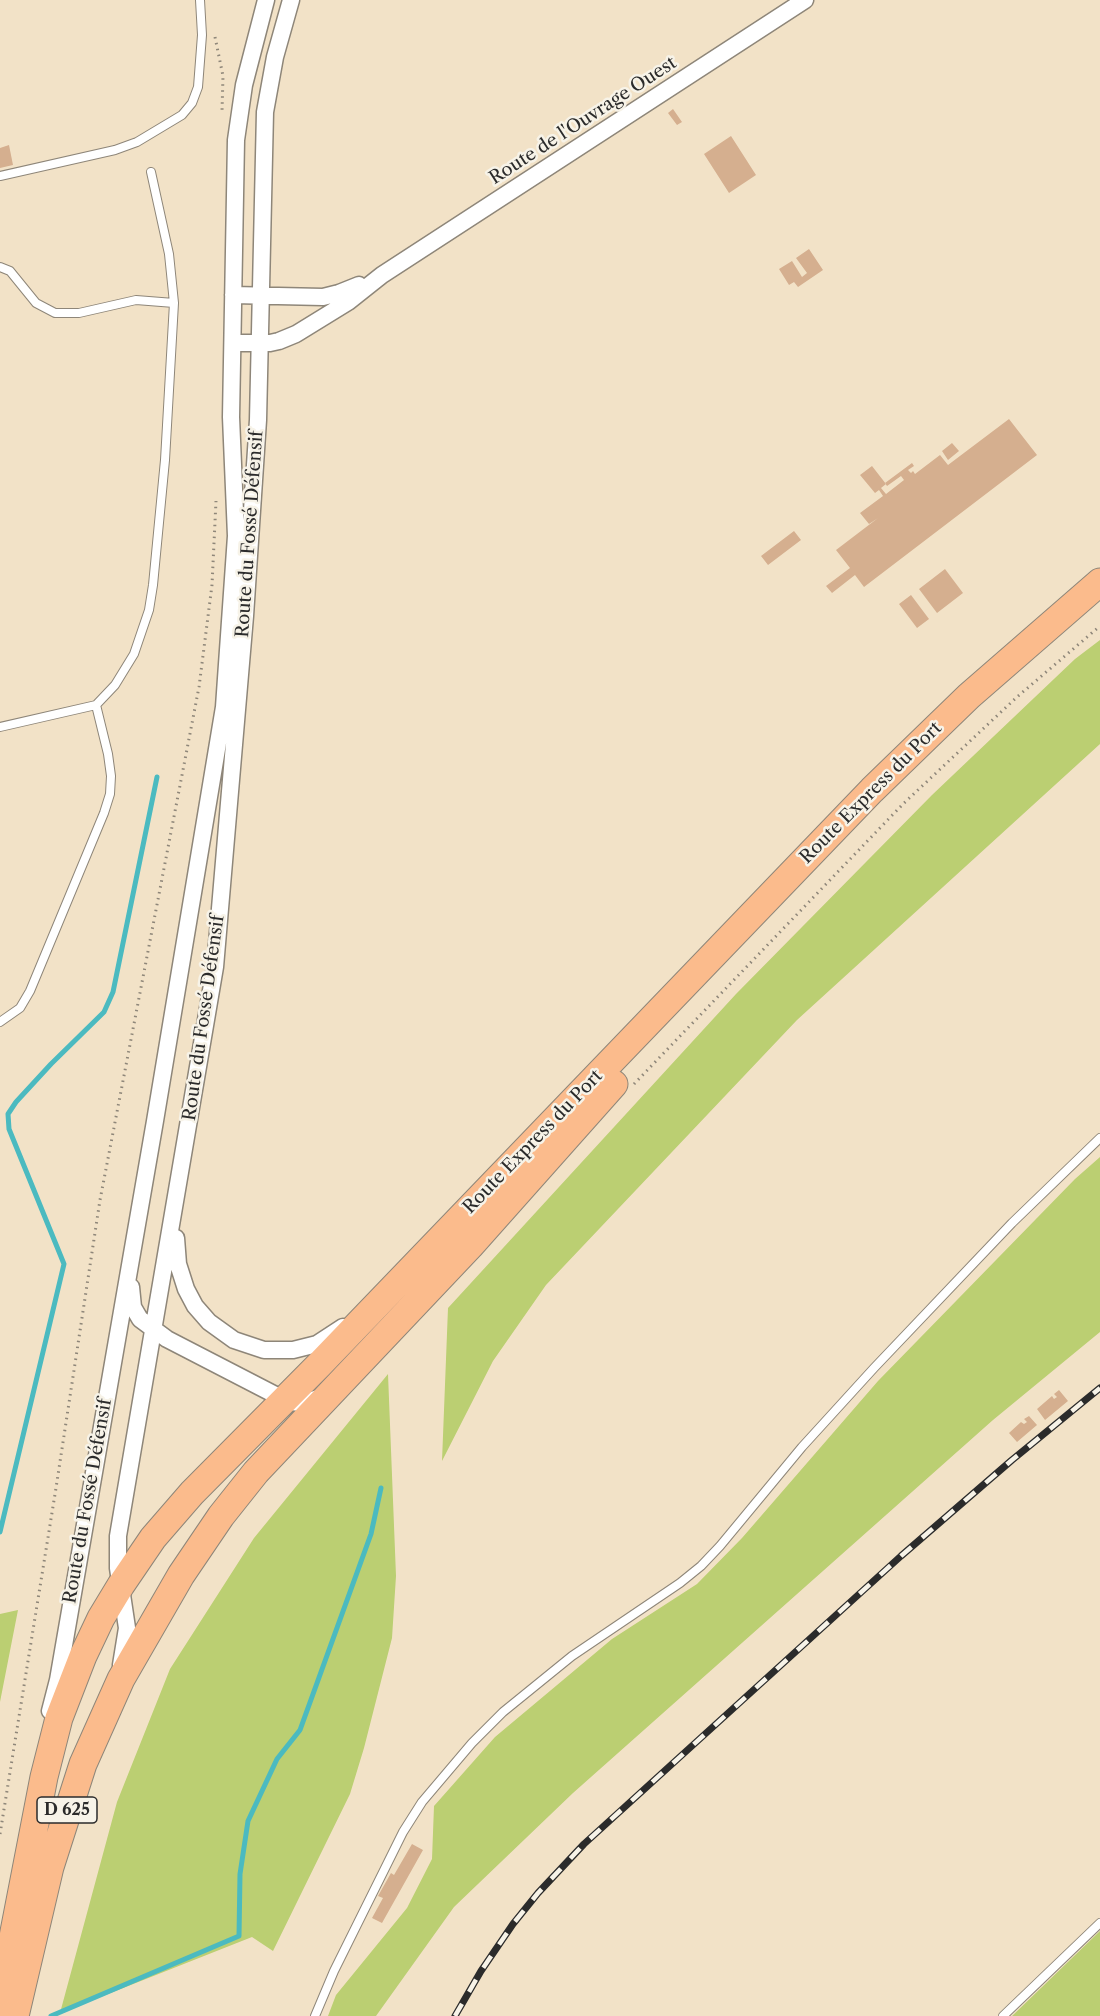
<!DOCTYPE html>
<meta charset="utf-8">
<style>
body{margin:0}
canvas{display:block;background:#f2e2c7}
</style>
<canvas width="1100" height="2016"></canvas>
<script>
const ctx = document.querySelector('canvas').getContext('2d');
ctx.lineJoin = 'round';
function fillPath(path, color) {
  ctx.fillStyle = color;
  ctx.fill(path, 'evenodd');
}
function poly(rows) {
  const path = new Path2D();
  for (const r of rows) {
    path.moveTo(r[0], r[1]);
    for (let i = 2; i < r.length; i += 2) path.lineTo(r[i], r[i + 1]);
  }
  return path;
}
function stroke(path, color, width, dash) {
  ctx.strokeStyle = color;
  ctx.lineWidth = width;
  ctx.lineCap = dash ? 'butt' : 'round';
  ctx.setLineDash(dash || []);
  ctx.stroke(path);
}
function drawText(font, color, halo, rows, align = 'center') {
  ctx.font = font + ' "Libre Caslon Text",serif';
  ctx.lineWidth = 5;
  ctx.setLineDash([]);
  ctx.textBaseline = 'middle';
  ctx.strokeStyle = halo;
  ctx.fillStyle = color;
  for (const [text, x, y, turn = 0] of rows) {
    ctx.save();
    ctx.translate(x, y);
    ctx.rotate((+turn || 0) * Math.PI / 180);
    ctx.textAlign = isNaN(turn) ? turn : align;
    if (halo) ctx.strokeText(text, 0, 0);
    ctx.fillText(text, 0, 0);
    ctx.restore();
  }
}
fillPath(poly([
 [1100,640,1100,744,797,1020,546,1285,493,1361,442,1461,448,1308,736,994,932,795,1075,659],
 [1100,1157,1100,1332,993,1420,573,1793,454,1907,376,2016,328,2016,336,1995,407,1908,432,1859,434,1806,495,1737,612,1639,697,1584,742,1538,878,1381,1075,1179],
 [388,1374,396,1576,392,1638,364,1748,350,1794,273,1951,252,1937,60,2013,117,1802,170,1669,254,1538],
 [18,1610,0,1702,0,1614],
 [1100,1931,1100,2016,1012,2016]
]), '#bbcf72');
stroke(poly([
 [0,1532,64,1264,9,1129,8,1114,16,1102,51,1064,104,1012,113,992,157,777],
 [51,2016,239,1936,240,1874,248,1821,277,1759,300,1730,371,1534,381,1488]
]), '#4bbac0', 5);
fillPath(poly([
 [673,109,682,122,677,125,668,113],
 [731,136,756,175,729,193,704,154],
 [9,145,13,165,0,168,0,148],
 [809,249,823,270,798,287,794,282,789,285,779,269,792,261,802,277,807,273,796,258],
 [1009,419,1037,455,864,587,855,575,832,593,826,586,850,568,836,550,878,518,869,524,860,513,883,496,879,490,875,493,860,475,872,466,886,484,881,488,886,494,904,480,901,476,887,486,885,483,912,463,914,466,908,470,911,473,913,471,915,474,940,455,948,465],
 [952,443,959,451,948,460,942,451],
 [794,531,801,540,768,565,761,556],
 [945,569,963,593,937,613,919,589],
 [911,595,929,619,917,628,899,604],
 [1059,1390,1068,1401,1045,1420,1037,1409,1052,1396,1054,1399,1057,1397,1054,1394],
 [1029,1416,1037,1425,1017,1442,1009,1433,1021,1422,1024,1424,1027,1422,1024,1419],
 [412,1844,423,1850,382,1923,372,1918,383,1898,378,1896,391,1873,394,1875]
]), '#d5af8f');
const lane = poly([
 [0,176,115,150,137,142,182,115,192,103,198,87,202,35,200,0],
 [0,267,10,271,36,303,55,313,79,313,136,300,174,303],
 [96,705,115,685,134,654,149,610,153,585,165,460,174,303,169,254,151,172],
 [0,727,96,705,108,754,111,776,110,794,104,813,30,991,20,1008,0,1022],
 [315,2016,334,1971,403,1832,422,1802,472,1743,503,1712,572,1656,680,1583,701,1566,720,1546,802,1447,874,1368,1012,1223,1100,1138],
 [1003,2016,1100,1923]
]);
const street = poly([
 [233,295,323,297,339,293,359,285],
 [233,343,270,343,279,341,296,334,348,302,382,275,805,0],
 [176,1238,178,1264,186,1289,195,1306,209,1322,234,1340,264,1350,293,1350,317,1344,343,1327],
 [131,1287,133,1307,140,1319,167,1339,289,1402,303,1403,324,1396],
 [121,1665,127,1628,118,1568,118,1536,215,967,245,616,258,420,265,112,275,57,291,0],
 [50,1711,58,1680,155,1121,224,707,236,536,231,417,236,140,244,85,266,0]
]);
const primary = poly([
 [0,2004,44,1777,59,1718,83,1656,101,1618,121,1585,153,1538,192,1493,319,1365,872,790,969,696,1100,582],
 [15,2016,50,1867,83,1764,121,1679,181,1575,221,1516,256,1472,470,1246,614,1084]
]);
stroke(lane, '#8e8679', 10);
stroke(street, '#8e8679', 19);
stroke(primary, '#8e8679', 29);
stroke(poly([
 [215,37,223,76,222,111],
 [634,1084,903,804,1017,697,1100,626],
 [0,1834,56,1488,100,1200,199,687,212,585,216,501]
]), '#8e8679', 3, [1.5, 4.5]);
stroke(lane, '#fff', 8);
stroke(street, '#fff', 16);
stroke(primary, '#fbbb8c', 27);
const rail = poly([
 [455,2016,481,1971,513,1924,538,1893,584,1844,901,1556,1012,1460,1100,1388]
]);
stroke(rail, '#2b2b2b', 7);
stroke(rail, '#f7f3e8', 4.5, [14]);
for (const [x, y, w] of [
 [67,1810,60]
]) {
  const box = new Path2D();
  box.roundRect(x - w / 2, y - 13, w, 26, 4.5);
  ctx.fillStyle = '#f7f3e8';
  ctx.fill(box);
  stroke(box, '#2b2b2b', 1.5);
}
drawText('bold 16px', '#2b2b2b', null, [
 ["D 625",67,1810]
]);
drawText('18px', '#2b2b2b', '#f7f3e8', [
 ["Route de l'Ouvrage Ouest",583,121,-33],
 ["Route du Fossé Défensif",250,534,-86],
 ["Route Express du Port",871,793,-45],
 ["Route du Fossé Défensif",204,1018,-82],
 ["Route Express du Port",533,1142,-46],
 ["Route du Fossé Défensif",88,1501,-80]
]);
</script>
